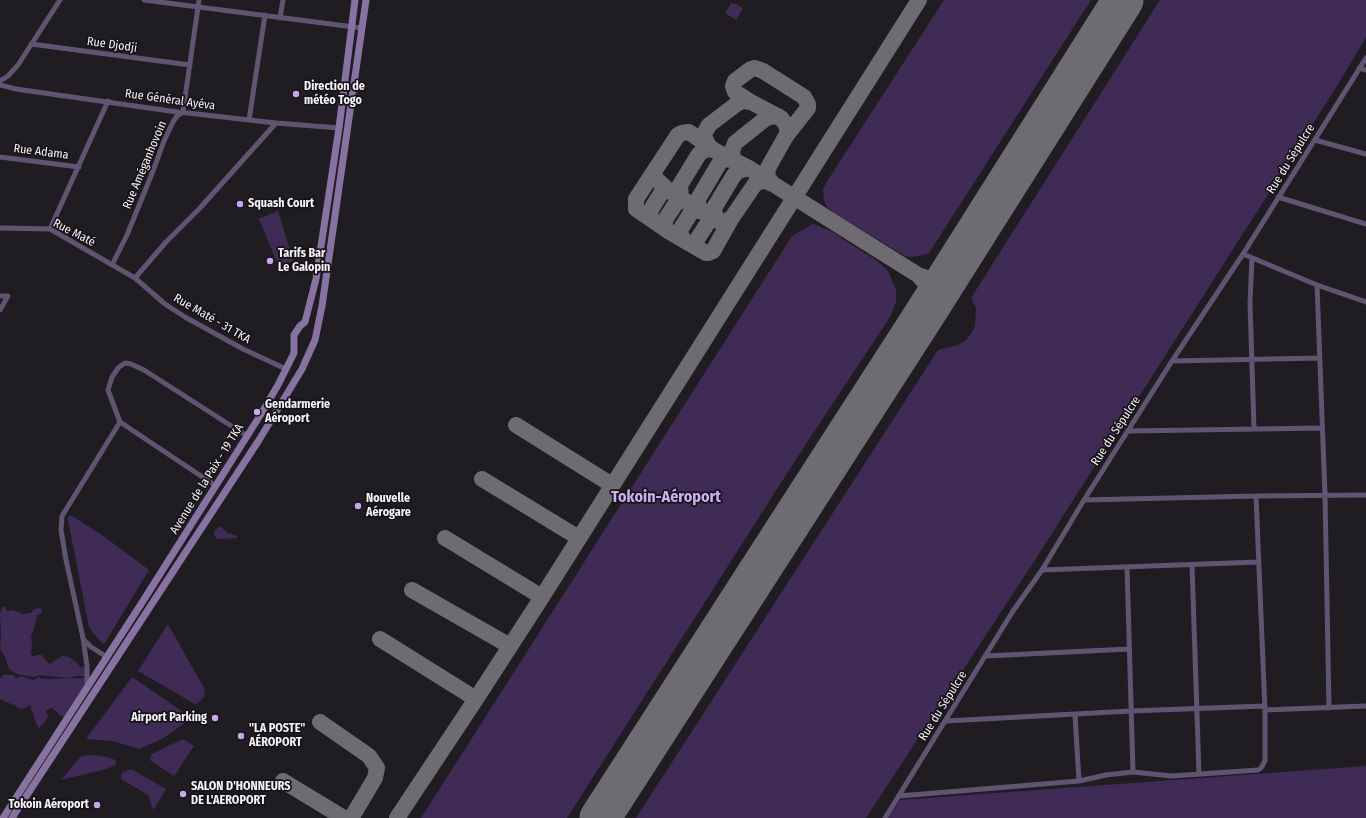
<!DOCTYPE html>
<meta charset="utf-8">
<style>
body{margin:0}
canvas{display:block;background:#1f1c22}
</style>
<canvas width="1366" height="818"></canvas>
<script>
const ctx = document.querySelector('canvas').getContext('2d');
ctx.lineJoin = 'round';
function fillPath(path, color) {
  ctx.fillStyle = color;
  ctx.fill(path, 'evenodd');
}
function poly(rows) {
  const path = new Path2D();
  for (const r of rows) {
    path.moveTo(r[0], r[1]);
    for (let i = 2; i < r.length; i += 2) path.lineTo(r[i], r[i + 1]);
  }
  return path;
}
function stroke(path, color, width, dash) {
  ctx.strokeStyle = color;
  ctx.lineWidth = width;
  ctx.lineCap = dash ? 'butt' : 'round';
  ctx.setLineDash(dash || []);
  ctx.stroke(path);
}
function drawText(font, color, halo, rows, align = 'center') {
  ctx.font = font + ' "Fira Sans Condensed",sans-serif';
  ctx.lineWidth = 3.5;
  ctx.setLineDash([]);
  ctx.textBaseline = 'middle';
  ctx.strokeStyle = halo;
  ctx.fillStyle = color;
  for (const [text, x, y, turn = 0] of rows) {
    ctx.save();
    ctx.translate(x, y);
    ctx.rotate((+turn || 0) * Math.PI / 180);
    ctx.textAlign = isNaN(turn) ? turn : align;
    if (halo) ctx.strokeText(text, 0, 0);
    ctx.fillText(text, 0, 0);
    ctx.restore();
  }
}
fillPath(poly([
 [944,0,1091,0,929,253,918,256,910,257,905,256,833,212,827,207,824,201,823,190,826,183],
 [1160,0,1366,0,1366,37,1337,86,1035,560,866,818,636,818,938,350,958,345,965,341,971,334,975,326,976,308,971,298],
 [731,3,733,4,734,3,743,8,736,20,725,13],
 [278,211,293,261,278,265,259,219],
 [813,224,831,231,855,247,876,260,888,271,896,290,896,302,890,317,800,453,567,818,421,818,792,236],
 [70,516,74,517,102,535,149,570,104,644,97,638,89,627,68,520,68,517],
 [219,527,221,527,228,533,237,536,237,538,217,539,214,535,214,532,216,529],
 [2,607,5,607,7,611,13,610,23,614,31,613,34,609,40,608,43,612,37,615,34,629,31,636,32,644,31,653,33,657,36,655,42,655,45,660,50,664,62,656,69,657,77,663,81,668,84,666,86,676,77,676,68,678,40,675,33,677,17,674,9,669,5,657,0,649,1,636,0,614],
 [168,624,205,690,204,697,198,703,195,704,138,671],
 [3,675,14,675,16,679,20,676,33,680,39,677,42,679,86,678,87,686,65,719,52,708,49,709,46,711,48,716,44,723,39,728,36,723,30,705,22,709,0,699,0,679],
 [132,677,189,716,189,720,162,739,139,749,112,741,86,739],
 [181,740,185,740,194,746,174,776,151,761,150,758,152,754],
 [90,755,102,756,113,759,116,761,116,765,106,769,61,780,81,756],
 [1366,766,1366,818,888,818,900,800],
 [128,770,133,770,166,789,153,810,148,795,121,779,122,773]
]), '#402b56');
stroke(poly([
 [786,136,788,132,786,125,781,118,751,102,735,92,733,86,735,81,751,69,755,68,763,71,804,97,808,104,808,108,786,136,768,168,767,177,773,184,763,180,755,184,731,219,713,251,708,253,706,253,668,231,636,209,636,199,678,135,682,133,689,132,714,150,749,168,773,184,918,275],
 [709,146,704,137,705,132,709,125,738,103,744,101,751,102],
 [656,168,654,172,656,179,668,190,716,220,723,222,731,219],
 [681,198,680,185,699,154,706,149,714,150],
 [701,211,698,203,698,199,720,162,724,159,733,160,732,151,735,143,765,119,769,117,778,116],
 [651,219,650,212,653,206,662,192,668,190],
 [709,221,716,220,714,208,734,175,738,171,749,168],
 [668,231,665,227,665,220,676,203,684,200],
 [682,238,680,230,692,211,701,211],
 [698,248,696,241,709,221,709,215],
 [926,312,929,303,929,294,926,284,918,275,927,278,941,277,951,270],
 [516,425,612,485],
 [482,479,579,538],
 [445,538,542,597],
 [412,590,510,646],
 [380,639,476,699],
 [320,722,369,756,377,768,375,778,353,815,352,818],
 [283,781,344,818],
 [397,818,476,699,542,597,919,0]
]), '#6e6c72', 16);
stroke(poly([
 [600,818,926,312,1123,0]
]), '#6e6c72', 41);
stroke(poly([
 [144,0,362,28],
 [280,18,283,0],
 [31,44,190,65],
 [1359,68,1366,70],
 [0,81,8,76,18,65,60,0],
 [0,85,16,89,170,111,276,123,339,128],
 [249,120,265,15],
 [1315,140,1366,154],
 [0,157,79,167],
 [1278,197,1366,224],
 [0,228,50,229,135,278,165,304,185,317,243,349,286,369],
 [50,229,108,101],
 [1243,254,1317,285,1366,302],
 [1252,258,1250,303,1254,429],
 [112,265,127,235,153,171,164,141,173,122,177,116,183,112,199,0],
 [135,278,166,242,200,208,276,123],
 [1317,285,1325,495,1329,708],
 [0,296,8,296,0,310],
 [1172,361,1320,358],
 [1128,431,1322,428],
 [216,486,120,422,108,390,112,377,119,367,125,363,131,364,144,370,247,436],
 [1084,500,1256,496,1366,495],
 [1192,565,1199,774],
 [1127,567,1133,772],
 [1042,570,1259,562],
 [83,639,91,647,107,657],
 [986,656,1129,649],
 [87,687,87,666,83,638,66,560,61,530,62,516,120,422],
 [1265,710,1366,706],
 [1075,715,1079,781],
 [946,721,1131,711,1264,706],
 [899,796,1079,781,1106,775,1133,772,1172,776,1258,770,1261,768,1265,761,1265,710,1256,496],
 [885,818,1013,611,1042,570,1084,500,1172,361,1243,254,1366,58]
]), '#605471', 5);
stroke(poly([
 [3,818,143,601,261,414,278,385,294,353,294,335,300,326,305,322,316,279,339,128,355,0],
 [12,818,259,440,302,369,315,340,322,306,366,0]
]), '#8772a1', 7);
for (const [x, y, r, color] of [
 [296,94,4,"#c7a6ef"],
 [240,204,4,"#c7a6ef"],
 [270,261,4,"#c7a6ef"],
 [257,412,4,"#c7a6ef"],
 [358,506,4,"#c7a6ef"],
 [215,718,4,"#c7a6ef"],
 [241,736,4,"#c7a6ef"],
 [183,794,4,"#c7a6ef"],
 [97,805,4,"#c7a6ef"]
]) {
  const dot = new Path2D();
  dot.arc(x, y, r, 0, 2 * Math.PI);
  ctx.fillStyle = color;
  ctx.fill(dot);
  stroke(dot, '#161319', 1.5);
}
drawText('12px', '#f4f2f7', '#161319', [
 ["Rue Djodji",112,45,8],
 ["Rue Général Ayéva",170,100,8],
 ["Rue Adama",41,152,7],
 ["Rue du Sépulcre",1291,159,-58],
 ["Rue Améganhovoin",145,165,-67],
 ["Rue Maté",74,233,27],
 ["Rue Maté - 31 TKA",212,319,30],
 ["Rue du Sépulcre",1116,431,-57],
 ["Avenue de la Paix - 19 TKA",207,479,-58],
 ["Rue du Sépulcre",943,706,-58]
]);
drawText('bold 12px', '#f4f2f7', '#161319', [
 ["Direction de",304,87],
 ["météo Togo",304,101],
 ["Squash Court",248,204],
 ["Tarifs Bar",278,254],
 ["Le Galopin",278,268],
 ["Gendarmerie",265,405],
 ["Aéroport",265,419],
 ["Nouvelle",366,499],
 ["Aérogare",366,513],
 ["Airport Parking",207,718,"right"],
 ["\"LA POSTE\"",249,729],
 ["AÉROPORT",249,743],
 ["SALON D'HONNEURS",191,787],
 ["DE L'AEROPORT",191,801],
 ["Tokoin Aéroport",89,805,"right"]
], 'left');
drawText('bold 16px', '#ccaef2', '#161319', [
 ["Tokoin-Aéroport",666,498]
]);
</script>
